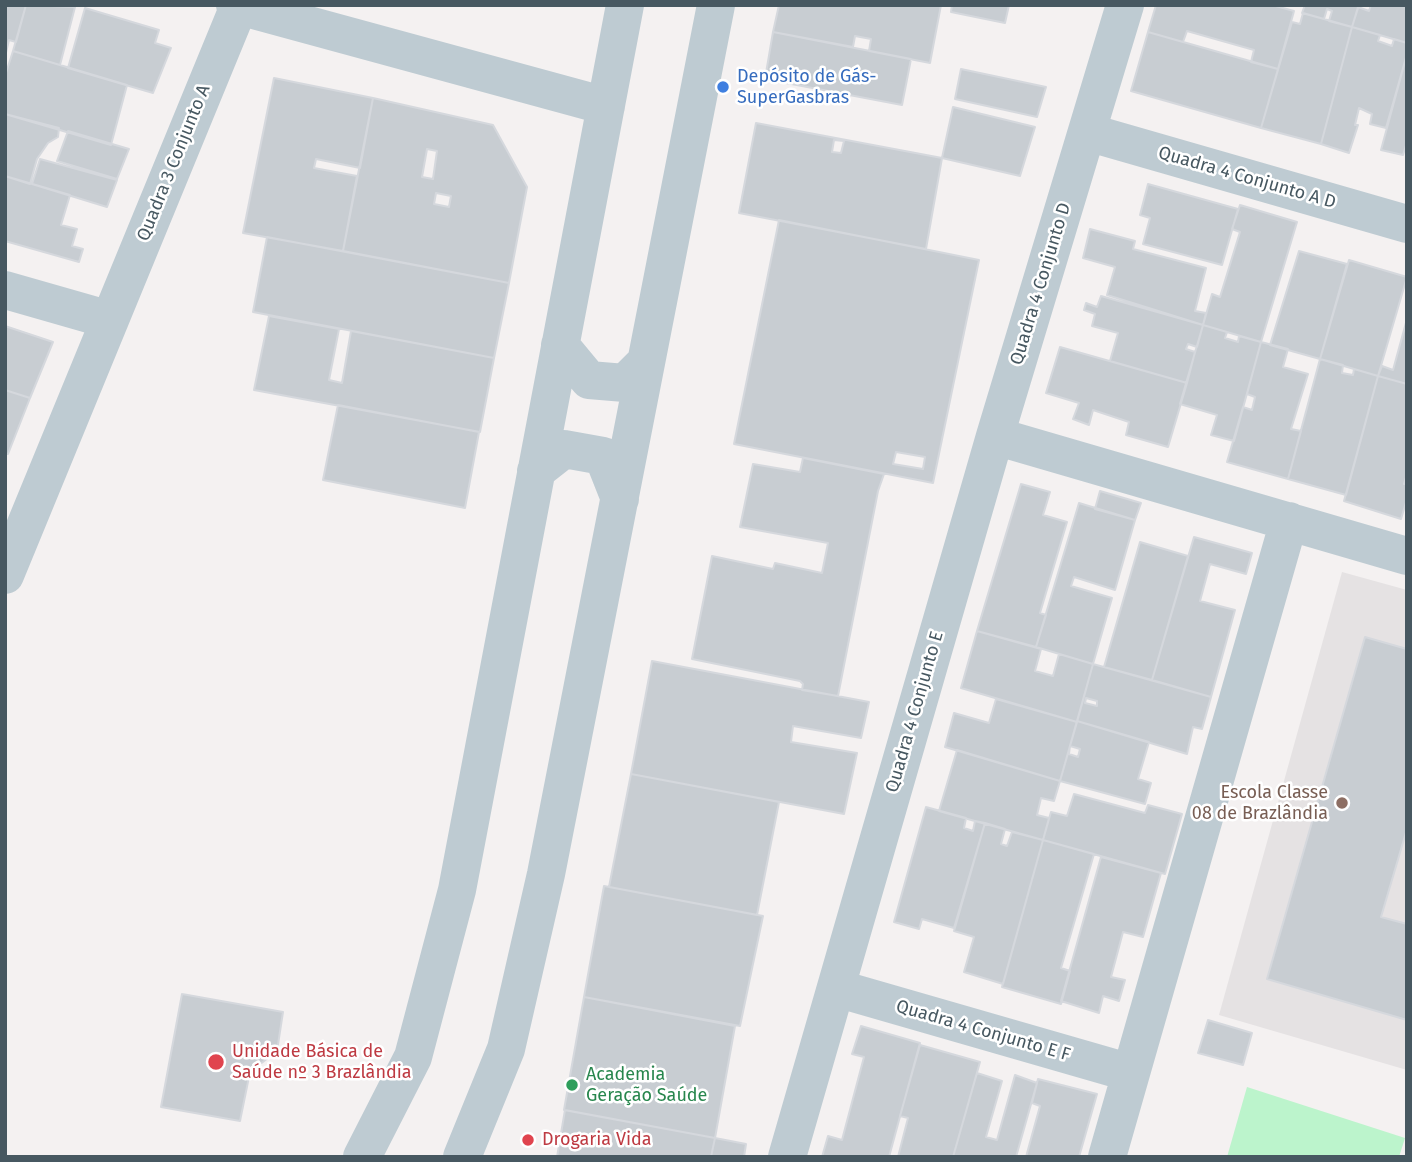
<!DOCTYPE html>
<meta charset="utf-8">
<style>
body{margin:0}
#map{position:relative;width:1412px;height:1162px;overflow:hidden;background:#f4f1f1;font-family:"Fira Sans",sans-serif}
canvas{display:block}
.frame{position:absolute;inset:0;border:7px solid #475861;pointer-events:none}
</style>
<div id="map">
<canvas width="1412" height="1162"></canvas>
<div class="frame"></div>
</div>
<script>
const ctx = document.querySelector('canvas').getContext('2d');
ctx.lineJoin = 'round';
function fillPath(path, color) {
  ctx.fillStyle = color;
  ctx.fill(path, 'evenodd');
}
function poly(rows) {
  const path = new Path2D();
  for (const r of rows) {
    path.moveTo(r[0], r[1]);
    for (let i = 2; i < r.length; i += 2) path.lineTo(r[i], r[i + 1]);
  }
  return path;
}
function stroke(path, color, width, dash) {
  ctx.strokeStyle = color;
  ctx.lineWidth = width;
  ctx.lineCap = dash ? 'butt' : 'round';
  ctx.setLineDash(dash || []);
  ctx.stroke(path);
}
function drawText(font, color, halo, rows, align = 'center') {
  ctx.font = font + ' "Fira Sans",sans-serif';
  ctx.lineWidth = 5;
  ctx.setLineDash([]);
  ctx.textBaseline = 'middle';
  ctx.strokeStyle = halo;
  ctx.fillStyle = color;
  for (const [text, x, y, turn = 0] of rows) {
    ctx.save();
    ctx.translate(x, y);
    ctx.rotate((+turn || 0) * Math.PI / 180);
    ctx.textAlign = isNaN(turn) ? turn : align;
    if (halo) ctx.strokeText(text, 0, 0);
    ctx.fillText(text, 0, 0);
    ctx.restore();
  }
}
fillPath(poly([
 [1342,572,1407,590,1407,1070,1219,1015]
]), '#e5e2e3');
fillPath(poly([
 [1247,1087,1405,1138,1399,1157,1227,1157]
]), '#bcf4cc');
const building = poly([
 [5,5,26,5,16,42,9,40,5,57,5,5],
 [26,5,75,7,60,65,13,51,26,5],
 [779,5,941,5,930,63,869,51,871,39,855,36,853,47,773,32,779,5],
 [952,5,1009,5,1005,23,951,12,952,5],
 [1156,5,1272,5,1294,11,1278,69,1251,62,1254,50,1187,31,1183,42,1148,32,1156,5],
 [1305,5,1359,5,1352,27,1329,21,1332,11,1327,9,1324,19,1302,13,1305,5],
 [1371,5,1407,5,1407,43,1352,27,1358,7,1369,11,1371,5],
 [85,8,159,30,155,43,171,48,153,93,68,68,85,8],
 [1303,13,1352,27,1321,144,1261,128,1292,22,1300,24,1303,13],
 [1352,27,1380,35,1378,41,1392,46,1394,39,1407,43,1407,54,1386,128,1370,124,1372,114,1359,108,1355,125,1358,125,1349,153,1321,144,1352,27],
 [773,32,911,59,902,105,765,79,773,32],
 [1148,32,1278,69,1261,128,1131,91,1148,32],
 [13,51,127,85,111,145,5,114,5,76,13,51],
 [1407,54,1407,142,1403,155,1381,150,1407,54],
 [961,69,1046,87,1037,117,955,99,961,69],
 [274,78,373,98,360,168,316,159,314,168,357,176,343,251,243,233,274,78],
 [373,98,493,125,527,187,509,283,343,251,373,98],
 [427,149,437,151,433,179,422,177,427,149],
 [436,193,451,196,449,207,434,204,436,193],
 [953,107,1035,127,1020,176,942,158,953,107],
 [5,114,59,128,58,137,48,143,37,159,30,184,5,176,5,114],
 [756,123,942,158,926,249,739,213,756,123],
 [834,140,844,141,841,153,832,152,834,140],
 [68,131,129,149,117,179,57,161,68,131],
 [40,159,117,180,107,207,32,184,40,159],
 [5,176,70,195,61,225,77,229,72,246,83,249,79,262,5,241,5,176],
 [1148,184,1238,209,1222,265,1143,244,1150,218,1140,215,1148,184],
 [1240,205,1297,222,1261,342,1203,325,1212,294,1220,297,1240,232,1232,229,1240,205],
 [779,220,979,260,933,483,734,444,779,220],
 [896,452,925,457,923,469,893,464,896,452],
 [1090,229,1135,241,1133,249,1206,268,1195,311,1206,313,1203,325,1107,295,1115,267,1083,258,1090,229],
 [267,237,509,283,494,358,253,312,267,237],
 [1299,251,1347,264,1320,359,1270,345,1299,251],
 [1349,260,1407,277,1378,376,1320,359,1349,260],
 [1101,296,1203,325,1197,347,1188,344,1186,349,1195,352,1187,383,1110,361,1118,333,1092,326,1095,314,1084,310,1086,303,1097,307,1101,296],
 [269,316,339,329,329,380,342,383,351,331,494,358,480,432,254,390,269,316],
 [1407,319,1407,384,1378,376,1382,366,1393,370,1407,319],
 [1203,325,1227,332,1225,338,1238,342,1239,336,1261,342,1234,441,1211,435,1217,415,1180,404,1203,325],
 [5,326,53,342,30,398,5,390,5,326],
 [1261,342,1288,349,1283,367,1308,374,1291,429,1301,431,1288,479,1227,462,1243,407,1252,410,1255,397,1247,394,1261,342],
 [1060,347,1187,383,1168,447,1126,435,1129,422,1093,410,1089,425,1073,419,1079,403,1046,393,1060,347],
 [1320,359,1343,365,1342,373,1353,375,1354,369,1378,376,1346,495,1288,479,1320,359],
 [1378,376,1407,384,1407,474,1404,484,1407,484,1407,499,1401,519,1344,501,1378,376],
 [5,390,30,398,8,454,5,454,5,390],
 [338,405,479,432,465,508,323,480,338,405],
 [803,458,884,474,878,491,838,696,802,690,803,684,800,681,692,659,712,556,773,569,775,563,822,573,828,543,740,527,753,464,800,472,803,458],
 [1021,484,1050,492,1043,515,1067,522,1040,613,1046,615,1036,647,977,631,1021,484],
 [1100,491,1141,503,1135,520,1095,509,1100,491],
 [1079,503,1135,520,1115,590,1074,577,1071,586,1112,598,1093,664,1036,647,1079,503],
 [1194,537,1252,553,1246,574,1210,564,1200,601,1235,610,1211,697,1152,680,1194,537],
 [1140,542,1188,556,1152,680,1104,667,1140,542],
 [977,631,1041,649,1035,671,1053,676,1059,654,1093,664,1077,722,961,688,977,631],
 [1365,637,1407,649,1407,829,1381,917,1407,924,1407,1020,1267,979,1365,637],
 [652,661,869,702,861,738,793,726,791,742,857,753,844,814,631,774,652,661],
 [1093,664,1211,697,1202,729,1193,727,1187,754,1077,721,1093,664],
 [1086,698,1097,701,1097,706,1085,703,1086,698],
 [996,699,1077,722,1060,781,945,747,954,713,989,723,996,699],
 [1077,721,1149,742,1138,779,1151,783,1145,804,1060,781,1077,721],
 [1070,746,1080,749,1078,757,1069,754,1070,746],
 [957,750,1060,781,1054,801,1041,798,1037,815,1049,818,1043,840,939,811,957,750],
 [631,774,779,802,757,915,609,887,631,774],
 [1074,794,1145,813,1148,805,1182,814,1165,874,1043,840,1051,812,1067,816,1074,794],
 [926,807,966,818,964,828,973,831,975,821,985,823,954,928,922,919,919,929,894,922,926,807],
 [985,823,1005,829,1001,844,1007,846,1012,832,1043,840,1003,984,964,972,974,937,954,931,985,823],
 [1043,840,1094,854,1061,968,1070,971,1061,1004,1002,987,1043,840],
 [1101,857,1161,873,1143,937,1123,932,1111,977,1125,980,1119,1001,1103,996,1099,1013,1061,1001,1101,857],
 [604,886,763,916,740,1026,584,997,604,886],
 [182,994,283,1012,277,1051,250,1072,240,1121,161,1107,182,994],
 [584,997,735,1026,715,1138,564,1110,584,997],
 [1208,1020,1252,1033,1243,1065,1198,1053,1208,1020],
 [861,1026,920,1043,889,1157,822,1157,828,1136,842,1140,864,1057,852,1054,861,1026],
 [920,1045,980,1062,953,1157,898,1157,908,1118,900,1116,920,1045],
 [977,1073,1002,1081,986,1137,997,1140,1015,1075,1037,1083,1016,1157,953,1157,977,1073],
 [1038,1079,1097,1094,1079,1157,1026,1157,1040,1106,1032,1103,1038,1079],
 [565,1110,715,1138,711,1157,557,1157,565,1110],
 [715,1138,746,1144,744,1157,711,1157,715,1138]
]);
fillPath(building, '#c8cdd2');
stroke(building, '#d5d8dd', 2);
stroke(poly([
 [235,5,606,106],
 [1087,132,1407,224],
 [5,290,110,320],
 [560,345,589,380,625,383,646,362],
 [995,436,1407,556],
 [536,471,564,449,603,456,620,499],
 [5,575,239,6],
 [836,988,1131,1073],
 [362,1157,413,1057,457,890,625,5],
 [462,1157,506,1049,546,874,716,5],
 [787,1157,995,436,1125,5],
 [1107,1157,1289,521]
]), '#becbd2', 38);
for (const [x, y, r, color] of [
 [723,87,7,"#3f7fe0"],
 [1342,803,7,"#8d6e63"],
 [216,1062,9,"#e0444e"],
 [572,1085,7,"#2e9e5b"],
 [528,1140,7,"#e0444e"]
]) {
  const dot = new Path2D();
  dot.arc(x, y, r, 0, 2 * Math.PI);
  ctx.fillStyle = color;
  ctx.fill(dot);
  stroke(dot, '#fff', 2.5);
}
drawText('18px', '#366cbe', '#fff', [
 ["Depósito de Gás-",737,77],
 ["SuperGasbras",737,98]
], 'left');
drawText('18px', '#475861', '#fff', [
 ["Quadra 3 Conjunto A",174,163,-68],
 ["Quadra 4 Conjunto A D",1247,178,16],
 ["Quadra 4 Conjunto D",1041,284,-73],
 ["Quadra 4 Conjunto E",915,712,-74],
 ["Quadra 4 Conjunto E F",983,1031,16]
]);
drawText('18px', '#785e54', '#fff', [
 ["Escola Classe",1328,793],
 ["08 de Brazlândia",1328,814]
], 'right');
drawText('18px', '#be3a42', '#fff', [
 ["Unidade Básica de",232,1052],
 ["Saúde nº 3 Brazlândia",232,1073],
 ["Drogaria Vida",542,1140]
], 'left');
drawText('18px', '#27864d', '#fff', [
 ["Academia",586,1075],
 ["Geração Saúde",586,1096]
], 'left');
</script>
